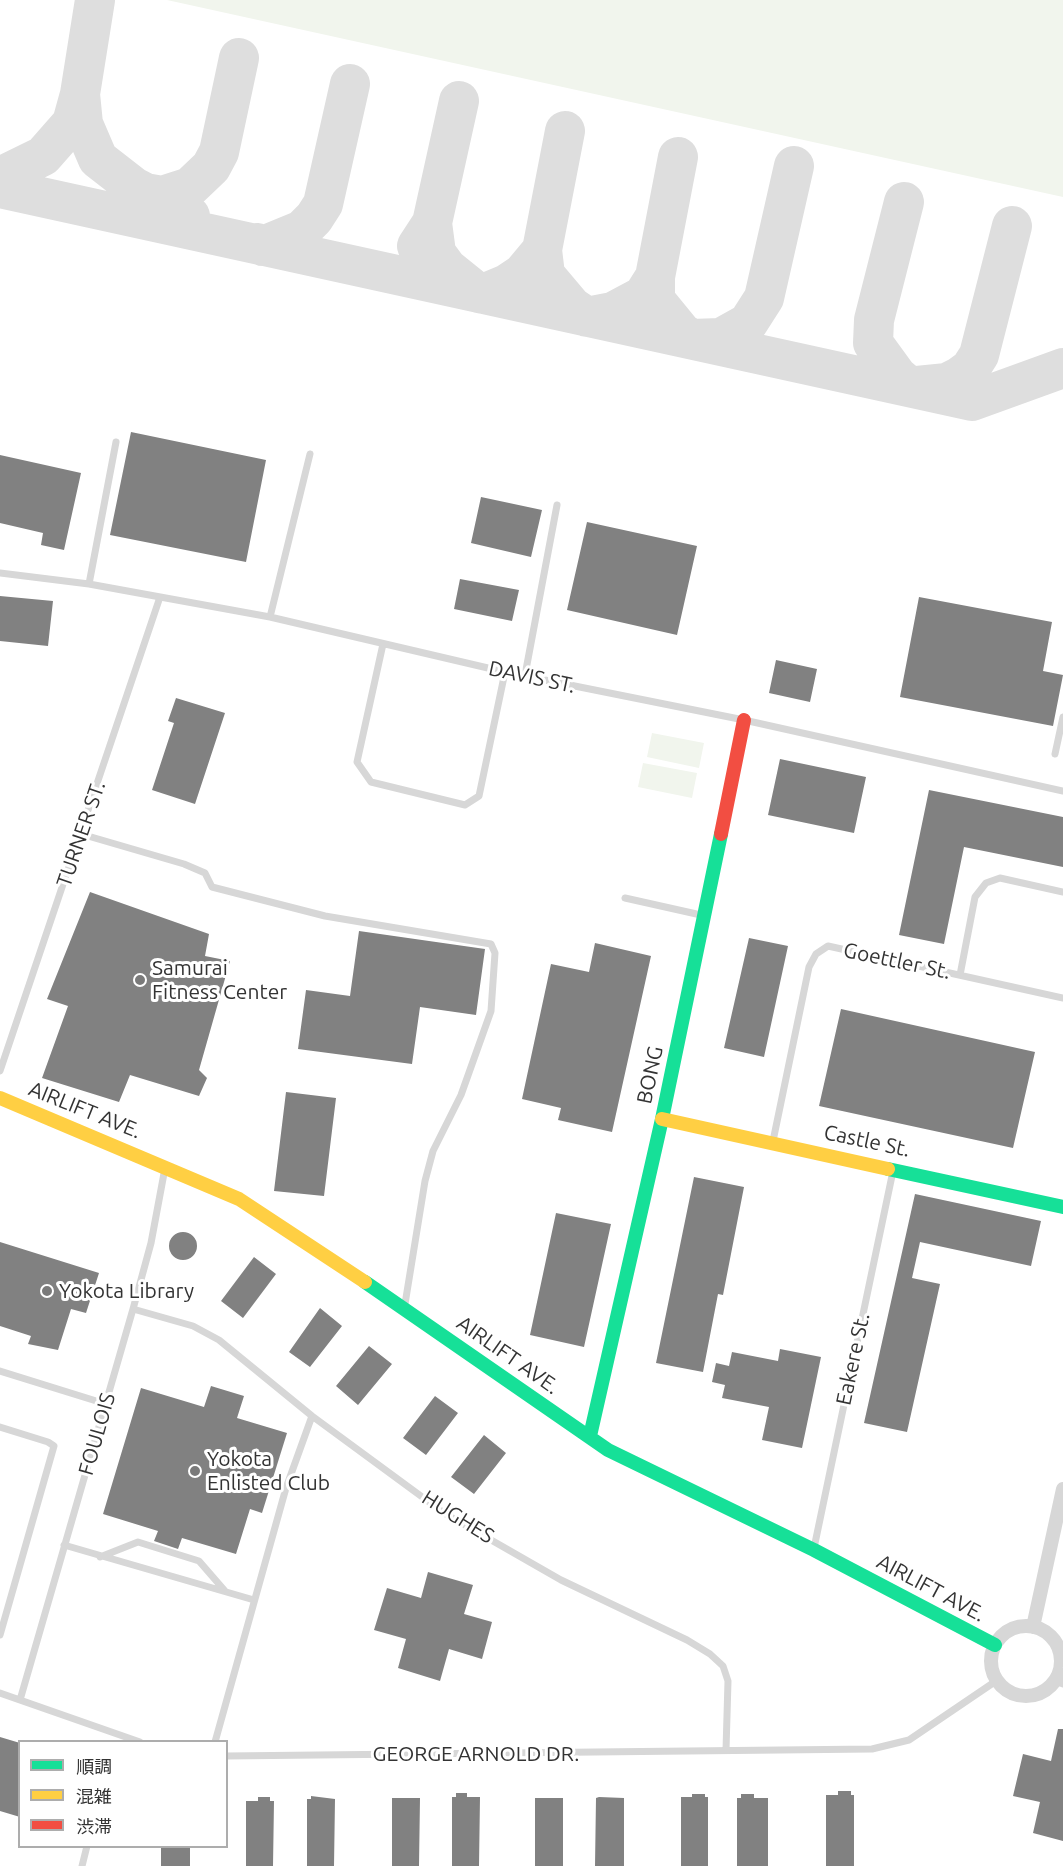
<!DOCTYPE html>
<meta charset="utf-8">
<style>
body{margin:0}
#map{position:relative;width:1063px;height:1866px;overflow:hidden;background:#fff;font-family:Ubuntu,"Noto Sans JP",sans-serif}
canvas{display:block}
.legend{position:absolute;left:18px;top:1740px;width:210px;height:108px;box-sizing:border-box;background:#fff;border:2px solid #adadad;margin:0;padding:8px 10px;list-style:none;font-size:18px;color:#333}
.legend li{display:flex;align-items:center;gap:12px;height:30px}
.legend b{width:30px;border:2px solid #adadad}
</style>
<div id="map">
<canvas width="1063" height="1866"></canvas>
<ul class="legend">
<li><b style="height:8px;background:#16e098"></b>順調</li>
<li><b style="height:8px;background:#ffcf43"></b>混雑</li>
<li><b style="height:8px;background:#f24e42"></b>渋滞</li>
</ul>
</div>
<script>
const ctx = document.querySelector('canvas').getContext('2d');
ctx.lineJoin = 'round';
function fillPath(path, color) {
  ctx.fillStyle = color;
  ctx.fill(path, 'evenodd');
}
function poly(rows) {
  const path = new Path2D();
  for (const r of rows) {
    if (r.length === 3) {
      path.moveTo(r[0] + r[2], r[1]);
      path.arc(r[0], r[1], r[2], 0, 2 * Math.PI);
      continue;
    }
    path.moveTo(r[0], r[1]);
    for (let i = 2; i < r.length; i += 2) path.lineTo(r[i], r[i + 1]);
  }
  return path;
}
function stroke(path, color, width, dash) {
  ctx.strokeStyle = color;
  ctx.lineWidth = width;
  ctx.lineCap = dash ? 'butt' : 'round';
  ctx.setLineDash(dash || []);
  ctx.stroke(path);
}
function drawText(font, color, halo, rows, align = 'center') {
  ctx.font = font + ' Ubuntu,sans-serif';
  ctx.lineWidth = 6;
  ctx.setLineDash([]);
  ctx.textBaseline = 'middle';
  ctx.strokeStyle = halo;
  ctx.fillStyle = color;
  for (const [text, x, y, turn = 0] of rows) {
    ctx.save();
    ctx.translate(x, y);
    ctx.rotate((+turn || 0) * Math.PI / 180);
    ctx.textAlign = isNaN(turn) ? turn : align;
    if (halo) ctx.strokeText(text, 0, 0);
    ctx.fillText(text, 0, 0);
    ctx.restore();
  }
}
fillPath(poly([
 [167,0,1063,0,1063,197],
 [652,733,704,743,699,768,647,757],
 [643,763,697,773,692,798,638,787]
]), '#f1f5ed');
stroke(poly([
 [80,94,83,124,98,159,134,187,190,216],
 [0,177,43,156,72,123,80,94,95,0],
 [0,188,972,401,1063,368],
 [145,193,162,196,190,187,211,167,219,152,239,58],
 [904,202,874,320,873,343,897,376,910,387],
 [432,223,436,253,447,268,478,293,483,294,507,284,522,274,542,250,565,131],
 [257,243,263,246,302,230,314,218,323,204,350,84],
 [417,246,432,223,459,101],
 [542,250,545,275,572,307,587,317,613,312,643,296,655,277,678,157],
 [655,277,655,300,682,333,691,339,721,338,748,323,764,298,794,166],
 [917,386,947,383,959,377,970,369,979,355,1012,226]
]), '#dedede', 40);
fillPath(poly([
 [131,432,266,460,246,562,110,535],
 [0,455,81,473,64,550,41,545,43,533,0,523],
 [481,497,542,510,531,557,471,543],
 [587,522,697,546,677,635,567,610],
 [460,579,519,590,512,621,454,609],
 [0,596,53,601,48,646,0,641],
 [919,597,1052,622,1043,671,1063,675,1053,726,900,697],
 [776,660,817,669,810,702,769,693],
 [176,698,225,713,195,804,152,790,174,723,168,721],
 [780,759,866,777,854,833,768,815],
 [929,790,1063,817,1063,867,964,847,944,944,899,935],
 [90,892,209,934,205,956,230,961,199,1070,207,1078,199,1096,130,1075,119,1102,42,1078,68,1006,47,999],
 [359,931,485,949,476,1015,420,1007,412,1064,298,1049,306,990,350,996],
 [749,938,788,946,764,1057,724,1048],
 [595,943,651,956,612,1132,558,1120,561,1108,522,1099,551,964,589,972],
 [841,1009,1035,1052,1013,1148,819,1106],
 [286,1092,336,1098,324,1196,274,1191],
 [694,1177,744,1187,723,1295,718,1294,703,1372,656,1363],
 [915,1194,1041,1221,1031,1266,920,1242,912,1278,940,1284,907,1432,864,1423],
 [556,1213,611,1224,584,1347,530,1335],
 [183,1246,14],
 [0,1242,99,1273,86,1313,71,1309,58,1350,28,1344,31,1336,0,1326],
 [254,1257,276,1274,243,1318,221,1301],
 [320,1308,342,1326,310,1367,289,1352],
 [369,1346,392,1364,358,1405,336,1386],
 [780,1349,821,1357,802,1448,762,1440,769,1407,722,1398,725,1385,712,1382,716,1363,729,1366,732,1352,778,1361],
 [211,1386,244,1396,237,1418,287,1433,262,1513,250,1509,236,1554,182,1538,178,1549,154,1541,158,1531,103,1514,141,1388,204,1407],
 [435,1396,458,1413,426,1455,403,1438],
 [484,1435,506,1453,474,1494,451,1477],
 [428,1572,473,1585,464,1614,492,1622,482,1659,449,1649,440,1681,398,1668,406,1639,374,1630,387,1588,421,1598],
 [1058,1729,1063,1729,1063,1841,1033,1833,1040,1802,1013,1796,1023,1754,1051,1761],
 [0,1737,20,1743,20,1817,0,1811],
 [838,1791,851,1791,851,1795,854,1795,854,1866,826,1866,826,1795,838,1795],
 [456,1793,467,1793,467,1797,480,1797,479,1866,452,1866,452,1797,456,1797],
 [692,1794,705,1794,705,1797,708,1797,708,1866,681,1866,681,1797,692,1797],
 [741,1794,754,1794,754,1798,768,1798,768,1866,737,1866,737,1798,741,1798],
 [311,1796,335,1799,334,1866,307,1866,307,1799,311,1799],
 [258,1797,270,1797,270,1801,274,1801,273,1866,246,1866,246,1801,258,1801],
 [599,1797,624,1798,624,1866,595,1866,596,1798],
 [392,1798,420,1798,419,1866,392,1866],
 [535,1798,563,1798,563,1866,535,1866],
 [161,1846,190,1846,190,1866,161,1866]
]), '#818181');
stroke(poly([
 [0,573,89,584,270,617,505,672,744,720,1063,791],
 [89,584,116,442],
 [270,617,310,454],
 [383,644,357,762,371,782,465,805,479,796,505,672],
 [525,675,557,505],
 [1055,754,1063,717],
 [81,834,184,864,205,873,212,887,325,916,491,944,495,953,491,1011,461,1095,433,1151,425,1181,405,1304],
 [625,898,701,915],
 [960,975,975,897,986,883,1000,878,1063,892],
 [0,1071,160,597],
 [773,1141,809,967,816,954,828,946,1063,998],
 [133,1309,193,1326,219,1340,312,1416,444,1513,561,1580,687,1640,710,1654,723,1666,728,1681,726,1750],
 [0,1371,106,1404],
 [0,1427,48,1442,54,1446,0,1635],
 [64,1545,254,1600],
 [814,1548,893,1171],
 [100,1557,138,1542,199,1561,225,1591],
 [1055,1681,1063,1684],
 [0,1693,140,1742],
 [20,1700,133,1309,151,1243,165,1168],
 [215,1742,286,1488,312,1416],
 [226,1756,872,1749,909,1740,996,1681],
 [82,1866,87,1846]
]), '#d7d7d7', 7);
stroke(poly([
 [1026,1661,35],
 [1033,1627,1063,1489]
]), '#d7d7d7', 14);
stroke(poly([
 [888,1169,1063,1207],
 [365,1282,608,1450,814,1550,995,1645],
 [590,1436,662,1119,721,834]
]), '#16e098', 14);
stroke(poly([
 [0,1098,239,1199,365,1282],
 [662,1119,888,1169]
]), '#ffcf43', 14);
stroke(poly([
 [721,834,744,720]
]), '#f24e42', 14);
for (const [x, y, r, color] of [
 [140,980,6,"#7a7a7a"],
 [47,1291,6,"#7a7a7a"],
 [195,1471,6,"#7a7a7a"]
]) {
  const dot = new Path2D();
  dot.arc(x, y, r, 0, 2 * Math.PI);
  ctx.fillStyle = color;
  ctx.fill(dot);
  stroke(dot, '#fff', 2);
}
drawText('21px', '#333', '#fff', [
 ["DAVIS ST.",532,677,12],
 ["TURNER ST.",81,834,-71],
 ["Goettler St.",897,961,12],
 ["BONG",650,1075,-78],
 ["AIRLIFT AVE.",85,1110,22],
 ["Castle St.",867,1141,12],
 ["AIRLIFT AVE.",508,1355,35],
 ["Eakere St.",853,1359,-78],
 ["FOULOIS",97,1434,-74],
 ["HUGHES",458,1517,32],
 ["AIRLIFT AVE.",931,1588,28],
 ["GEORGE ARNOLD DR.",476,1754]
]);
drawText('21px', '#333', '#fff', [
 ["Samurai",152,968],
 ["Fitness Center",152,992],
 ["Yokota Library",59,1291],
 ["Yokota",207,1459],
 ["Enlisted Club",207,1483]
], 'left');
</script>
